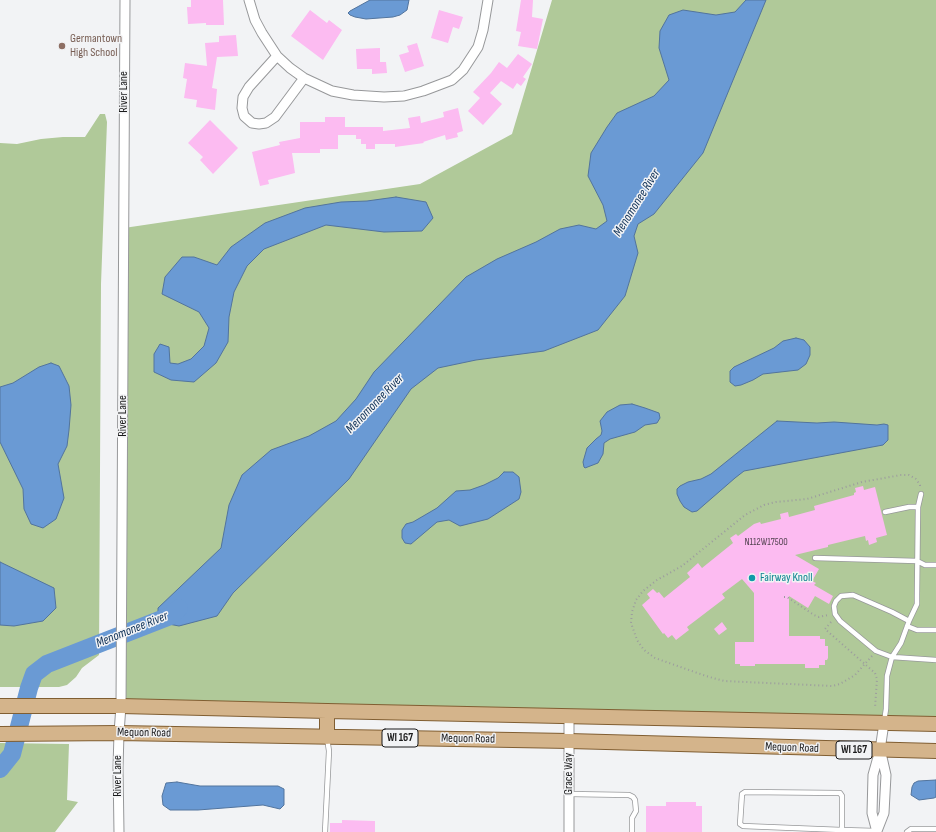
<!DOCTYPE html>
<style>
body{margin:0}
canvas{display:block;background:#f2f3f5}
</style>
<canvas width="936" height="832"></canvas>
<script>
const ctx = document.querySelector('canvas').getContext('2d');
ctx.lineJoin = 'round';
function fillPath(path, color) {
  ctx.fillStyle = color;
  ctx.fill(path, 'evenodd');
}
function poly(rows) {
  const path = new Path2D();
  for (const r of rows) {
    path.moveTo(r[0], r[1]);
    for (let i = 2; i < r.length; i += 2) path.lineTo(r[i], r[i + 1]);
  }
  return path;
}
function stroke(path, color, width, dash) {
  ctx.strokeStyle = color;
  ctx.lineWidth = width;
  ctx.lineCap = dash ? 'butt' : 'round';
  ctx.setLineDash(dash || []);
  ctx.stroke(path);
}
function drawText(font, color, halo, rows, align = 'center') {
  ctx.font = font + ' "Sofia Sans Condensed",sans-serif';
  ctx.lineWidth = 3;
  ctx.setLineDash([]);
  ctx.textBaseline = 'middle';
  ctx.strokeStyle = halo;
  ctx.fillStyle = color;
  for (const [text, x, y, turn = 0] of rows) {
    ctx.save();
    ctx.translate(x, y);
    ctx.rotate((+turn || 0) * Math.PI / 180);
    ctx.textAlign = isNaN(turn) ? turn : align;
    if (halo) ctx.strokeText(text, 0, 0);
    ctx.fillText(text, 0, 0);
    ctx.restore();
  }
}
fillPath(poly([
 [552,0,936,0,936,717,569,710,121,706,124,228,420,184,512,134],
 [100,114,105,114,107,122,101,284,99,655,82,668,76,677,67,685,59,687,0,687,0,143,17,144,41,139,63,137,85,137],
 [0,743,69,744,67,800,78,802,55,832,0,832]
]), '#b0c999');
const water = poly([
 [370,0,409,0,407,10,400,15,393,17,366,19,355,17,350,15,348,13,350,11,370,0],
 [746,0,766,0,703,153,654,214,638,224,634,236,638,253,625,296,598,330,544,351,476,360,438,368,411,389,349,479,233,593,217,616,179,626,158,622,158,608,221,548,229,505,242,475,271,450,309,436,336,421,356,399,374,372,466,277,497,259,536,242,560,229,579,225,596,229,607,221,603,205,588,176,591,153,607,127,617,113,654,96,669,80,659,48,660,31,669,15,683,10,716,15,735,12,746,0],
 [396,197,426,202,433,218,422,231,384,232,326,225,264,249,247,266,234,292,229,317,228,342,216,363,194,382,171,380,154,372,154,354,160,344,169,347,170,363,178,364,191,359,204,346,209,328,199,312,162,294,165,277,182,257,194,257,217,265,231,247,265,223,305,208,341,202,367,201,396,197],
 [796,338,804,340,810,347,810,355,806,364,798,370,763,374,753,380,741,385,735,386,730,382,730,371,734,367,774,348,783,341,796,338],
 [51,363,59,366,69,386,71,405,69,430,67,446,58,464,64,498,56,519,43,528,31,524,24,509,23,489,0,442,0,387,13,383,39,367,51,363],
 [632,404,645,408,659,413,660,418,657,423,645,425,635,432,610,439,604,443,603,454,598,463,585,468,584,467,583,462,587,448,596,439,601,435,602,431,600,421,607,412,620,405,632,404],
 [777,421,817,423,834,422,877,425,884,424,888,425,888,440,883,445,744,471,735,478,697,511,692,512,684,507,680,501,677,494,677,489,680,486,688,482,701,479,711,474,777,421],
 [504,472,513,472,519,477,521,492,519,499,488,519,460,526,449,520,437,522,411,544,405,543,402,538,402,530,406,524,413,522,437,508,456,491,470,490,484,485,498,478,504,472],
 [0,562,54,588,56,608,43,621,14,626,0,625,0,562],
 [936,780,936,797,934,798,919,800,911,795,912,787,914,783,918,781,936,780],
 [177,782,200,786,278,786,284,789,284,805,280,809,263,805,198,810,170,810,163,805,162,796,166,783,177,782]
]);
fillPath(water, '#6a9ad4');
stroke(water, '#52749d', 1);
stroke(poly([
 [0,769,12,754,29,688,34,674,47,664,170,616,179,608]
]), '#6a9ad4', 18);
fillPath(poly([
 [191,0,223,0,224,25,206,25,206,23,188,24,187,7,191,7],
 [521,0,533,0,532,17,543,19,537,49,518,46,521,32,516,31],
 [310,10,327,23,329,20,342,30,323,60,291,36],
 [439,10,463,17,459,29,453,27,448,43,431,38],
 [236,35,238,56,217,57,212,88,217,89,215,110,196,107,197,100,184,98,187,79,183,78,185,63,207,66,205,43,219,42,219,36],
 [417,43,424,66,405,72,399,55,409,52,407,46],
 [380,48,380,62,386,62,387,73,372,74,372,69,357,69,356,49],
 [518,54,532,64,523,77,526,79,521,86,517,83,513,89,501,81,490,93,502,104,483,125,468,111,480,98,473,92,491,73,499,62,507,68],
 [458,108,463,131,457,133,458,137,446,140,445,135,423,142,424,143,395,147,395,144,375,144,375,149,366,149,366,144,361,144,361,139,356,139,356,135,338,135,338,149,320,149,320,153,292,153,295,173,268,180,269,184,260,186,252,152,280,145,279,142,300,138,300,122,325,122,325,117,345,117,345,127,383,127,383,131,410,128,408,118,420,116,421,123,444,117,443,112],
 [210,120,238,148,213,174,200,160,203,157,188,143],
 [863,486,864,490,875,487,887,535,876,538,877,542,869,545,868,540,866,541,865,536,828,545,828,547,795,555,819,569,812,581,816,583,814,585,833,596,829,604,815,596,808,608,789,596,789,636,820,636,820,639,825,639,825,646,828,646,828,658,827,660,825,660,825,665,819,665,819,668,805,668,805,664,755,664,755,666,740,666,740,664,735,664,735,642,754,642,754,593,742,579,722,594,725,598,687,627,689,630,676,640,672,635,668,638,664,633,663,634,642,605,650,598,647,594,653,589,657,593,659,592,664,598,690,577,687,573,698,563,702,568,733,543,730,538,736,534,738,536,754,524,760,522,761,524,781,519,780,514,788,512,789,517,815,510,814,506,854,495,854,493,856,492,855,488],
 [722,622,727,629,719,635,714,629],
 [666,802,696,802,696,806,702,806,702,832,646,832,646,806,666,806],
 [342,820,375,821,375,832,330,832,330,823,342,823]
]), '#fcbbf1');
const lane = poly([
 [885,512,909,507,918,507],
 [815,558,917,561,925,565,936,565],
 [909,621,901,643,892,657,936,660],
 [907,626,917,630,936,630],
 [884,722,886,709,887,676,892,657,876,651,840,621,835,614,834,606,836,601,841,596,853,595,892,612,909,621,917,604,917,595,918,507,921,494],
 [569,794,629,795,633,797,635,800,636,811,632,818,632,832],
 [325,832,329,751,327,738],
 [842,832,842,796,840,793,745,792,742,794,740,824,743,826,842,830,877,831],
 [907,832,911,829,936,829]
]);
const street = poly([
 [249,0,255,20,262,33,277,56,290,68,304,78,332,91,353,95,384,97,404,96,423,91,452,80,463,70,478,47,483,30,488,0],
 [277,56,249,87,243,97,242,108,244,116,252,123,259,124,266,123,275,117,304,78],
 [877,831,884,813,886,775,881,753],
 [119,832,118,768,119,733,121,706,125,0],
 [569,832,569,717],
 [877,832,872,813,873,775,880,750,884,723]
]);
const primary = poly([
 [0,706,121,706,327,711,936,724],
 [0,734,119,733,569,741,936,751],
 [327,737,327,711]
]);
stroke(lane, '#97989a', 6);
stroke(street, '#97989a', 11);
stroke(primary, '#805e32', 16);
stroke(poly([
 [784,597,787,597,814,615,819,617,828,615,828,616],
 [831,622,825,629,875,673,877,679,875,708],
 [872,656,855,675,840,684,832,686,724,681,706,676,655,658,644,650,637,640,631,623,632,612,636,600,643,591,657,580,682,566,745,515,764,505,776,502,807,499,862,482,901,475,909,475,916,479,920,485,920,488]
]), '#9c9c9e', 2, [1, 3]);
stroke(lane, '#fff', 4.5);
stroke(street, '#fff', 9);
stroke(primary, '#d4b48b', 14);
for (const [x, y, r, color] of [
 [62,46,4,"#8d6e63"],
 [752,578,4,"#0f9aa8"]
]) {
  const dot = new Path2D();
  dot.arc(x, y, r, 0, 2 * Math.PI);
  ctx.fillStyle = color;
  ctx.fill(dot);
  stroke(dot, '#f2f3f5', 1.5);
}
drawText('10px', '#534351', null, [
 ["N112W17500",766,542]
]);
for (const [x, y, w] of [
 [400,738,36],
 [854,750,36]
]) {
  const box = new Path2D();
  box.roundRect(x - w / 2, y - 9, w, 18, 3);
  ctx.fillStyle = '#f2f3f5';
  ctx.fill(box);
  stroke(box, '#1b1b1c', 1);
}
drawText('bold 11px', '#1b1b1c', null, [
 ["WI 167",400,738],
 ["WI 167",854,750]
]);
drawText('12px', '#785e54', '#f2f3f5', [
 ["Germantown",70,39],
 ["High School",70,53]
], 'left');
drawText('12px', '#1b1b1c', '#f2f3f5', [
 ["River Lane",124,92,-90],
 ["River Lane",123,416,-90],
 ["Mequon Road",144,733,1],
 ["Mequon Road",468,739,1],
 ["Mequon Road",792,748,2],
 ["Grace Way",569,774,-90],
 ["River Lane",118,776,-90]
]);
drawText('12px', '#0d838f', '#f2f3f5', [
 ["Fairway Knoll",760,578]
], 'left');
drawText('italic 13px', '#0f3157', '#f2f3f5', [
 ["Menomonee River",637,203,-58],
 ["Menomonee River",375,404,-46],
 ["Menomonee River",132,630,-22]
]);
</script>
